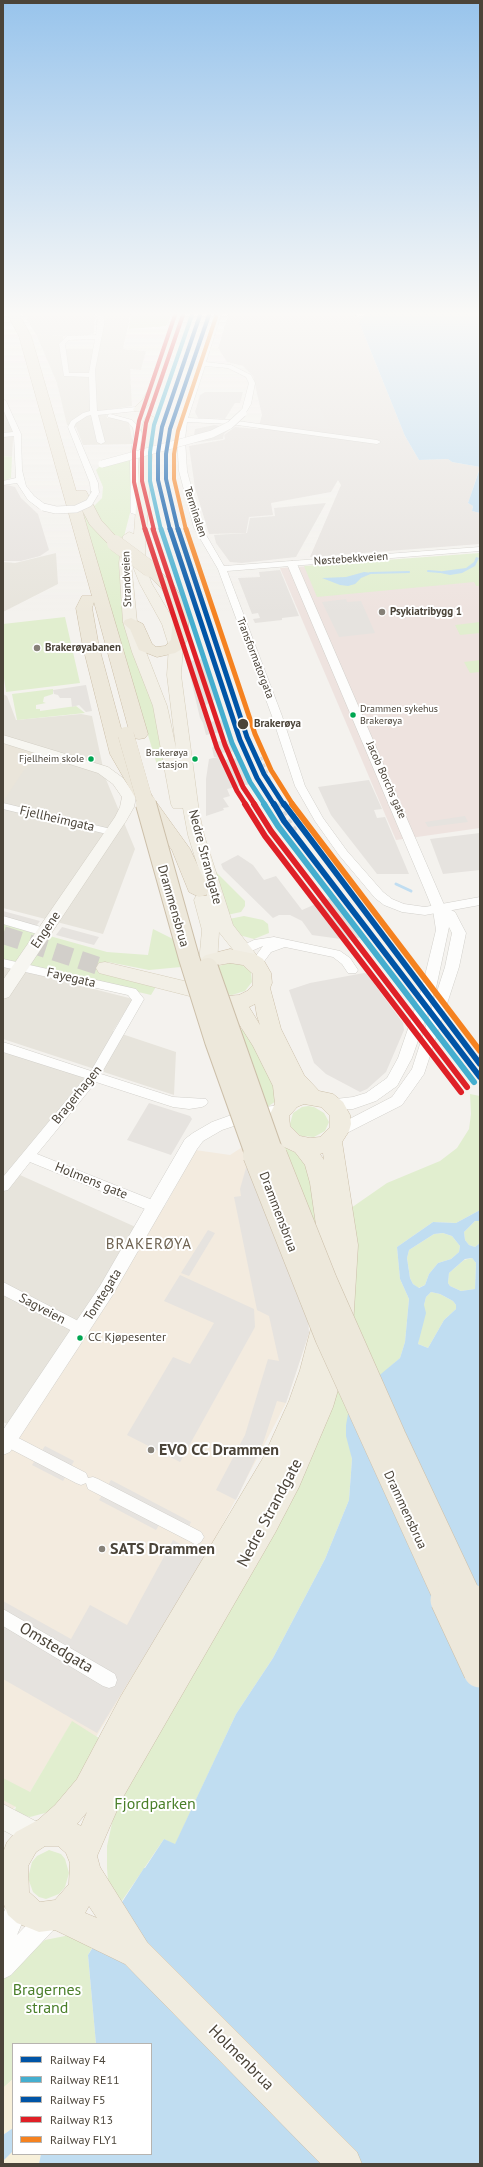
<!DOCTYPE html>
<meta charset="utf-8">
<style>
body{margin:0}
#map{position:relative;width:483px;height:2167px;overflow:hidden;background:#f4f2ee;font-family:"PT Sans",sans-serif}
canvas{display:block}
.frame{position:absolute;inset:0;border:4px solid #4b4439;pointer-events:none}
.legend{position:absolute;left:12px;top:2043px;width:140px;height:112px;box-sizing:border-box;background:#fff;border:1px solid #b7b4b0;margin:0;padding:5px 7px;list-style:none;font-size:12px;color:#4b4439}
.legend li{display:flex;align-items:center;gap:8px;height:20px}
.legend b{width:20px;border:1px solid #b7b4b0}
</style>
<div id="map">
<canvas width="483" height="2167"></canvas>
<div class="frame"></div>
<ul class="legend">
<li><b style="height:5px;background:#0054a6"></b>Railway F4</li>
<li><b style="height:5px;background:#45aecf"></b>Railway RE11</li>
<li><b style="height:5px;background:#0054a6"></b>Railway F5</li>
<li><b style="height:5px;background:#df2027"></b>Railway R13</li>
<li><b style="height:5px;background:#f58220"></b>Railway FLY1</li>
</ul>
</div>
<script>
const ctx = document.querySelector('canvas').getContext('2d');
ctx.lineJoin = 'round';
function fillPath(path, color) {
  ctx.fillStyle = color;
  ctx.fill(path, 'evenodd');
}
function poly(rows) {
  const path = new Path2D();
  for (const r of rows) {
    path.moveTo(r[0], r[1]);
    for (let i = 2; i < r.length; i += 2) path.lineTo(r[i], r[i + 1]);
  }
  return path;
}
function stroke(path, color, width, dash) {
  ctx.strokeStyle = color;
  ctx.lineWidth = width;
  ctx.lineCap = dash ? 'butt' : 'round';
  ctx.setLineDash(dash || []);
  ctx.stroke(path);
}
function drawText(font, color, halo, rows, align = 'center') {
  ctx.font = font + ' "PT Sans",sans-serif';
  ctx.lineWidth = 4;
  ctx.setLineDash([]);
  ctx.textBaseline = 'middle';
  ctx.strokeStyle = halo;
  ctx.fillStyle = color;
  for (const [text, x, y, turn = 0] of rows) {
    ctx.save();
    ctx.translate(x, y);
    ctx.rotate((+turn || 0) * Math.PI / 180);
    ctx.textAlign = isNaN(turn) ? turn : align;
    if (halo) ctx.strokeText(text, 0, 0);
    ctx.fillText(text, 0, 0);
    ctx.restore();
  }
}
fillPath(poly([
 [104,312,131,312,123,349,146,351,141,370,130,369,132,406,106,410,107,418,115,418,129,423,133,444,83,445,76,427,67,425,57,383,36,334,63,336,65,349,98,349],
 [3,402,14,422,12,457,3,456],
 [56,553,58,584,3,612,3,562,15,563],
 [3,694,7,696,16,720,81,714,92,716,105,777,135,849,103,934,3,908],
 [3,966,133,999,113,1031,176,1052,174,1095,3,1039],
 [3,1051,87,1077,20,1175,140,1229,10,1425,3,1422]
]), '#e7e4dc');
fillPath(poly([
 [241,1148,265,1163,309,1333,286,1403,205,1558,96,1737,72,1722,30,1792,5,1817,3,1816,3,1446,155,1207,165,1206,195,1150,230,1155]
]), '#f3ebdf');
fillPath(poly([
 [22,312,95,312,94,333,88,335,63,336,36,334],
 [229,312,358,312,355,315,361,318,359,322,405,436,419,460,448,459,452,462,480,467,468,503,473,506,472,511,480,513,480,544,310,557,341,485,338,480,331,492,271,503,273,515,249,517,246,533,209,534,195,488,189,446,223,440,225,439,224,435,235,427,258,429,262,415,253,376,243,366,227,362,218,348],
 [3,484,15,487,21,498,38,514,49,550,40,556,21,561,3,561]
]), '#e6e2de');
fillPath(poly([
 [3,742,40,754,24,770,3,802]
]), '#eae5da');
fillPath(poly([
 [480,555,480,828,396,840,280,568]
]), '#eee3df');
fillPath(poly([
 [131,312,173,312,166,326,129,329],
 [3,456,12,457,11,478,3,481],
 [131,459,130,513,120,552,159,723,165,766,158,768,112,617,83,512,95,505,102,498,103,487,96,470,99,467],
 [480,553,480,586,476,586,474,582,317,597,304,566],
 [65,617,80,683,6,692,3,671,3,624],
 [480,622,480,633,460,635,455,625],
 [480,660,480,672,470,673,464,662],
 [53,689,53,694,44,697,43,702,46,703,36,705,36,709,40,709,40,711,76,706,85,713,17,720,12,694],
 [216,872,245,901,245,906,241,912,227,915,213,874],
 [244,916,263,920,268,924,269,933,254,939,239,935,229,919],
 [3,923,107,952,148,955,153,929,173,939,181,967,149,970,108,962,102,973,157,985,151,995,3,960],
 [229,963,242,965,251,972,252,982,245,991,232,995,224,994,216,967],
 [246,1029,278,1091,276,1101,266,1108,238,1030],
 [470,1094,480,1096,480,1210,456,1223,433,1222,397,1247,400,1279,409,1299,405,1342,400,1358,391,1366,346,1425,352,1459,349,1500,325,1559,273,1658,236,1714,175,1845,164,1839,117,1908,108,1881,107,1868,107,1846,118,1796,280,1516,351,1208,387,1183,440,1161,457,1148,469,1129,471,1114],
 [308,1106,314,1107,324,1113,329,1122,325,1131,314,1137,301,1136,292,1129,290,1124,293,1113,302,1107],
 [280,1144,301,1156,307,1163,322,1240],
 [476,1220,480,1221,480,1243,475,1247,469,1245,465,1240,464,1232],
 [443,1233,452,1236,460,1246,459,1252,451,1259,438,1263,429,1274,425,1285,418,1288,413,1284,410,1278,407,1258,409,1250,434,1234],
 [472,1258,476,1263,475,1289,461,1291,450,1286,448,1283,449,1273,464,1260],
 [431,1292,440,1294,453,1301,456,1305,456,1309,444,1320,428,1348,418,1344,424,1305,426,1297],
 [72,1721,102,1740,80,1783,57,1807,45,1813,30,1817,14,1813,16,1807,3,1800,3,1778,30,1792],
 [49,1850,61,1854,65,1859,69,1873,65,1887,59,1894,46,1899,39,1897,33,1892,28,1878,32,1862,37,1856],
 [70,1935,96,1941,88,1955,96,2044,13,2044,13,2079,3,2088,3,1974,45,1940]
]), '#e1eecf');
fillPath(poly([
 [13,2079,13,2128,3,2135,3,2088],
 [13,2151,13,2154,41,2154,39,2164,3,2164,3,2161]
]), '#f7f0da');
fillPath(poly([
 [205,392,243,392,240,403,235,403,225,419,198,418,195,412,200,395],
 [320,408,331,429,285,424,274,421,272,416,278,411],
 [214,425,232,428,224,434,223,439,193,443,195,429],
 [326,503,296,557,242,563,230,562,216,543,214,535,247,533,250,518,275,516,274,508],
 [280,570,299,616,282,618,282,620,255,623,253,619,260,618,258,613,252,614,238,578,260,577,259,572],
 [346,599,347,602,361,601,375,633,339,637,322,602],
 [202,659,216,699,204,706,209,722,224,720,225,729,221,732,206,735,203,723,200,718,188,667,189,661],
 [86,685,92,711,86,712,79,705,72,707,71,698,60,698,58,695,54,694,53,690],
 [233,739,237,751,220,753,220,756,222,760,240,758,251,784,227,789,230,796,223,798,229,807,223,808,224,810,206,816,206,779,209,759,218,757,214,757,212,748,216,742],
 [369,780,382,809,374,810,377,818,385,817,409,874,377,874,331,815,318,787],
 [465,816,468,822,428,827,425,822],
 [480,833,480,870,443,874,430,839],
 [238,855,253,865,264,880,276,876,302,910,332,897,363,937,348,940,312,935,302,921,290,915,279,915,273,918,223,869,221,864],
 [3,911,40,921,34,929,3,920],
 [62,927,99,937,94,945,56,935],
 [364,973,367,974,403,1023,404,1030,386,1072,367,1089,360,1092,326,1074,314,1063,289,990,310,983],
 [149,1103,190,1116,192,1119,171,1155,127,1140],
 [265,1163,306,1273,309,1333,286,1403,277,1401,263,1443,236,1500,216,1490,245,1435,268,1359,279,1361,269,1316,257,1310,234,1197,241,1196,240,1189,246,1168],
 [208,1230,215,1233,189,1276,181,1273],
 [180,1275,254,1309,255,1327,180,1462,127,1435,173,1357,190,1364,214,1323,164,1301],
 [45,1446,74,1461,63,1481,32,1465],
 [111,1480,191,1522,186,1532,162,1520,156,1530,99,1500],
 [173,1540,205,1558,97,1733,3,1679,3,1601,71,1639,90,1605,127,1625]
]), '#e6e3df');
fillPath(poly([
 [367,312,480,312,480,467,452,462,448,459,419,460,405,436,359,322],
 [480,468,480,513,472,511,473,506,468,503],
 [476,557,479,558,475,566,462,573,450,575,436,572,466,568,474,562],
 [364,572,373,573,361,578,355,584,348,586,340,585,322,578,346,577],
 [480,1210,480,1221,475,1221,464,1232,465,1240,469,1245,475,1247,480,1243,480,2164,39,2164,41,2154,151,2154,151,2044,96,2044,88,1955,144,1868,145,1868,164,1839,175,1844,236,1714,273,1658,325,1559,349,1500,352,1459,346,1436,346,1425,348,1414,369,1384,400,1358,405,1342,409,1299,400,1279,397,1247,433,1222,456,1223],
 [443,1233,452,1236,460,1246,459,1252,451,1259,438,1263,429,1274,425,1285,419,1288,413,1284,410,1278,407,1258,409,1250,434,1234],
 [472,1258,476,1263,475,1289,461,1291,450,1286,448,1283,449,1273,465,1259],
 [431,1292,440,1294,453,1301,456,1305,456,1309,444,1320,428,1348,418,1344,426,1313,424,1305,426,1297],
 [13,2128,13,2151,3,2161,3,2135]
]), '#c0ddf1');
stroke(poly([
 [428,571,440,572],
 [370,573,409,572]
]), '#c0ddf1', 2);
stroke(poly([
 [396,884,411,891]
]), '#c0ddf1', 3);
stroke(poly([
 [3,935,105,968]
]), '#d2cfca', 18, [18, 9]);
const minor = poly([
 [98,312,104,312,104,325,95,370,97,411,136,407,139,409,136,411,98,415,105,442,101,444,97,442,91,415,87,416,76,423,74,427,78,436,98,483,99,493,95,495,91,493,90,483,68,427,71,421,83,413,90,411,89,377,64,376,59,344,67,336,96,335,98,312],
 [95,339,89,373,69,373,65,344,69,340,95,339],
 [216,312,222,312,206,362,231,365,251,375,255,383,251,404,245,414,241,414,249,383,246,377,228,368,205,366,188,418,230,420,377,440,381,442,377,444,230,424,187,422,185,439,187,471,202,528,224,566,480,547,480,551,227,571,282,716,305,786,323,818,347,851,383,892,392,899,404,904,425,907,480,897,480,905,425,915,402,912,384,905,375,898,339,855,315,821,295,786,272,716,218,569,194,528,179,471,177,439,181,420,216,312],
 [3,399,6,401,21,434,22,470,26,486,34,496,46,505,46,509,40,509,28,500,17,483,3,485,3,481,16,478,14,436,3,437,3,433,13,432,3,409,3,399],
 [110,414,132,420,139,427,142,434,138,459,138,515,131,513,130,459,134,434,133,428,128,422,108,417,108,415,110,414],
 [3,803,111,829,116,832,111,835,3,809,3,803],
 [3,916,48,929,49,932,44,936,3,924,3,916],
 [274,937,340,951,350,958,358,970,356,973,348,973,342,964,333,957,285,947,271,952,260,967,256,968,250,964,263,946,235,958,229,954,231,951,254,940,274,937],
 [3,959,136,989,144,999,101,1074,173,1097,206,1099,208,1102,206,1105,202,1107,189,1109,173,1107,96,1082,37,1154,160,1203,161,1207,160,1211,155,1212,150,1211,30,1162,8,1190,3,1191,3,1177,85,1078,3,1052,3,1042,91,1071,132,1000,128,995,3,967,3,959],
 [3,1282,86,1325,88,1329,86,1333,81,1335,76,1333,3,1295,3,1282],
 [3,1430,86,1473,88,1478,93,1477,98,1479,201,1532,204,1537,201,1542,196,1545,191,1542,88,1489,86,1483,81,1485,76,1483,3,1445,3,1430],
 [3,1609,115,1674,117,1680,115,1686,109,1688,103,1686,3,1626,3,1609]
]);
const tertiary = poly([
 [292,561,297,564,445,907,455,912,466,933,459,967,424,1074,402,1105,339,1137,334,1135,331,1131,334,1127,392,1097,412,1069,445,967,452,933,449,927,436,988,412,1058,397,1086,376,1101,353,1109,332,1110,327,1108,324,1104,327,1100,353,1097,366,1093,387,1078,398,1058,422,988,436,930,433,910,424,888,287,564,292,561],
 [281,1105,286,1107,289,1111,286,1115,249,1121,222,1130,203,1141,197,1149,112,1296,10,1452,3,1455,3,1430,100,1286,185,1139,193,1133,212,1122,248,1109,281,1105],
 [19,1893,27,1896,30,1904,17,1935,42,1909,50,1906,58,1909,61,1917,58,1925,11,1975,3,1979,3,1914,11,1896,19,1893]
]);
const secondary = poly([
 [3,735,108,767,123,778,136,797,134,807,126,821,9,997,3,999,3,980,115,817,120,807,122,797,113,784,98,773,3,743,3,735],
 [3,1804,45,1826,49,1835,45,1844,36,1848,3,1830,3,1804]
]);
const primary = poly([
 [175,312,185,312,161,385,151,403,142,411,134,411,133,409,143,399,151,385,175,312],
 [150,415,155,418,145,549,146,569,152,584,176,624,183,646,181,675,199,812,204,835,233,925,262,962,259,967,253,968,247,967,219,932,217,963,214,968,208,969,202,968,199,963,202,930,194,900,196,896,207,896,188,835,183,808,173,808,171,804,153,706,132,652,123,622,119,563,123,536,129,532,134,534,142,427,145,418,150,415],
 [133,552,134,569,140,584,162,624,169,646,167,675,176,748,167,706,146,652,137,622,131,563,133,552],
 [105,962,205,986,211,988,214,993,211,998,205,1000,99,973,96,968,99,963,105,962]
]);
const trunk = poly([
 [230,949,255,954,263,959,271,973,272,983,270,988,281,1029,304,1075,319,1091,333,1094,343,1102,350,1115,351,1124,349,1131,342,1142,358,1245,352,1342,333,1407,299,1487,275,1533,122,1799,97,1856,100,1867,147,1942,357,2152,362,2164,321,2164,125,1964,55,1930,39,1932,17,1923,8,1915,3,1902,3,1853,7,1842,16,1832,38,1820,55,1805,77,1779,121,1696,263,1458,289,1401,300,1370,315,1313,323,1310,331,1313,333,1292,327,1294,319,1291,316,1284,318,1239,310,1183,305,1165,295,1152,282,1146,270,1129,268,1118,275,1104,273,1086,253,1046,230,1010,225,1010,207,1004,198,998,191,985,191,976,197,962,206,955,230,949],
 [230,963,243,965,253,974,253,985,247,991,239,995,226,996,212,988,209,984,211,971,219,965,230,963],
 [255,1004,257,1016,260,1025,249,1007,255,1004],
 [304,1104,321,1107,330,1116,330,1127,320,1137,310,1138,300,1136,290,1126,289,1116,297,1107,304,1104],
 [323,1153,324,1160,320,1154,323,1153],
 [87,1812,81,1826,77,1824,87,1812],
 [45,1846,58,1846,66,1853,70,1863,69,1884,55,1900,40,1902,29,1892,28,1866,36,1852,45,1846],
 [89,1906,97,1918,85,1913,89,1906]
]);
const motorway = poly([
 [6,312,18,312,31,336,76,491,86,491,101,520,122,543,120,546,110,546,90,525,82,510,148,734,145,738,139,739,133,738,130,734,94,602,92,608,99,647,128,754,154,799,190,849,209,890,206,895,199,897,189,892,172,850,140,806,110,754,83,647,76,608,82,596,92,596,19,336,6,312],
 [150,565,155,566,173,584,185,603,189,619,187,640,182,649,175,653,157,657,139,650,130,629,123,623,125,620,131,618,143,624,152,644,156,647,165,646,171,640,173,619,169,603,162,589,143,569,145,566,150,565]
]);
stroke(minor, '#d2d0cb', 1);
stroke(tertiary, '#d2d0cb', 1);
stroke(secondary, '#d3cfc5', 1);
stroke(primary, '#d6cebb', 1);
stroke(trunk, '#ccbfa9', 1);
stroke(motorway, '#ccbfa9', 1);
fillPath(minor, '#fdfdfc');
fillPath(tertiary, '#fdfdfc');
fillPath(secondary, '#f7f6f1');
fillPath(primary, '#f2efe6');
fillPath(trunk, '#f0ece0');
fillPath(motorway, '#ede8db');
stroke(poly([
 [198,342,208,312]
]), '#dbdbda', 1.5, [3, 3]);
stroke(poly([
 [261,757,280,805]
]), '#dbdbda', 2, [3.5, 3.5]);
stroke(poly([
 [279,804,298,833]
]), '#dbdbda', 3, [4.5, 4.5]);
const minorBridge = poly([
 [102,464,212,434,230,425,243,413],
 [43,507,56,510,76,509,89,503,95,493]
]);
const motorwayBridgeFar3 = poly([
 [115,543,150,569],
 [126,735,146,805]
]);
const motorwayBridgeFar2 = poly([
 [146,804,189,958,215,1041,256,1156],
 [208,968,274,1156]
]);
const motorwayBridgeFar1 = poly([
 [256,1155,328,1337,448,1601],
 [274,1155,324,1281,393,1437,470,1601]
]);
const motorwayBridge = poly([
 [447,1600,480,1671],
 [470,1600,480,1622]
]);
stroke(minorBridge, '#d2d0cb', 8, []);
stroke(motorwayBridgeFar3, '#ccbfa9', 16, []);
stroke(motorwayBridgeFar2, '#ccbfa9', 22, []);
stroke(motorwayBridgeFar1, '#ccbfa9', 27, []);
stroke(motorwayBridge, '#ccbfa9', 34, []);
stroke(minorBridge, '#fdfdfc', 7);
stroke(motorwayBridgeFar3, '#ede8db', 16);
stroke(motorwayBridgeFar2, '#ede8db', 20);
stroke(motorwayBridgeFar1, '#ede8db', 26);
stroke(motorwayBridge, '#ede8db', 33);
stroke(poly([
 [170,530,158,480,158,453,162,427,201,312]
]), '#0054a6', 4);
stroke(poly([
 [170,529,240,740,257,778,274,805]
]), '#0054a6', 5);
stroke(poly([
 [274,804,284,821,480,1077]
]), '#0054a6', 6);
stroke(poly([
 [161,530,150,481,150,452,154,425,193,312]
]), '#45aecf', 4);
stroke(poly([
 [161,529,232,743,250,782,265,805]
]), '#45aecf', 5);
stroke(poly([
 [264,804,278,826,474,1082]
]), '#45aecf', 6);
stroke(poly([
 [178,530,166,479,166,454,170,429,209,315]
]), '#0054a6', 4);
stroke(poly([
 [178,529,247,737,264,774,284,805]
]), '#0054a6', 5);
stroke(poly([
 [284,804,480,1064]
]), '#0054a6', 6);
stroke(poly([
 [154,530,142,481,142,452,146,423,184,312]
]), '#df2027', 4);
stroke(poly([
 [153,529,225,745,243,787,255,805]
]), '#df2027', 5);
stroke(poly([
 [254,804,271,831,467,1087]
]), '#df2027', 6);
stroke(poly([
 [186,530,174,479,174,454,178,431,216,317]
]), '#f58220', 4);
stroke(poly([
 [186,529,255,734,271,770,293,805]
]), '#f58220', 5);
stroke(poly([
 [292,804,480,1051]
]), '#f58220', 6);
stroke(poly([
 [145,530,134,482,134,451,139,421,176,312]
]), '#df2027', 4);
stroke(poly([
 [145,529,217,748,237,791,246,805]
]), '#df2027', 5);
stroke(poly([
 [245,804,265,836,461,1092]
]), '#df2027', 6);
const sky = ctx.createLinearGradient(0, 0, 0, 615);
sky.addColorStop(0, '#98c4ec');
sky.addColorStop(0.51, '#faf9f7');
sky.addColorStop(1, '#faf9f700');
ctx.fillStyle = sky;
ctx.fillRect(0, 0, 483, 615);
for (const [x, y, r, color] of [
 [382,612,4,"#868178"],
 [37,648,4,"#868178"],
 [353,715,3.5,"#00a651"],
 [243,724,6,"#4b4439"],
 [91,759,3.5,"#00a651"],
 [195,759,3.5,"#00a651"],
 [80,1338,3.5,"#00a651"],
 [151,1450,4,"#868178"],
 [102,1549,4,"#868178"]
]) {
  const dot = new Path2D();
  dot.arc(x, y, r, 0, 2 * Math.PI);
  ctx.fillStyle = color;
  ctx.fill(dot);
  stroke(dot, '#fff', 1.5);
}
drawText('10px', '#4b4439', '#fff', [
 ["Drammen sykehus",360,709,"left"],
 ["Brakerøya",360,721,"left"],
 ["Brakerøya",188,753],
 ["stasjon",188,765],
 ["Fjellheim skole",84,759]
], 'right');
drawText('11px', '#4b4439', '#fff', [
 ["Terminalen",195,512,72],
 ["Nøstebekkveien",351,559,-4],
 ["Strandveien",127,579,-92],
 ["Transformatorgata",255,658,69],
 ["Jacob Borchs gate",386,780,66]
]);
drawText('bold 11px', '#4b4439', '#fff', [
 ["Psykiatribygg 1",390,612],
 ["Brakerøyabanen",45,648]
], 'left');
drawText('bold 11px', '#4b4439', '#fff', [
 ["Brakerøya",254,724]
], 'left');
drawText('12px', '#4b4439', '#fff', [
 ["CC Kjøpesenter",88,1338]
], 'left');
drawText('13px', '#4b4439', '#fff', [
 ["Fjellheimgata",57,819,13],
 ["Nedre Strandgate",205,857,75],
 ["Drammensbrua",173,906,74],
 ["Engene",46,930,-56],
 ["Fayegata",71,978,13],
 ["Bragerhagen",77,1095,-51],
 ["Holmens gate",91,1181,22],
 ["Drammensbrua",278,1212,69],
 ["Tomtegata",103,1295,-58],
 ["Sagveien",42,1309,28],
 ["Drammensbrua",405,1510,65]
]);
ctx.letterSpacing = '1px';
drawText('15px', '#6e6250', '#fff', [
 ["BRAKERØYA",149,1245]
]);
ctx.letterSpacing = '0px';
drawText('bold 16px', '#4b4439', '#fff', [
 ["EVO CC Drammen",159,1450],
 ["SATS Drammen",110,1549]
], 'left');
drawText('16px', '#4b4439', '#fff', [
 ["Nedre Strandgate",270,1513,-62],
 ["Omstedgata",56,1648,31],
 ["Holmenbrua",241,2058,45]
]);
drawText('16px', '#4a7f2a', '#fff', [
 ["Fjordparken",155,1804],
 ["Bragernes",47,1990],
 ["strand",47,2008]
]);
</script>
